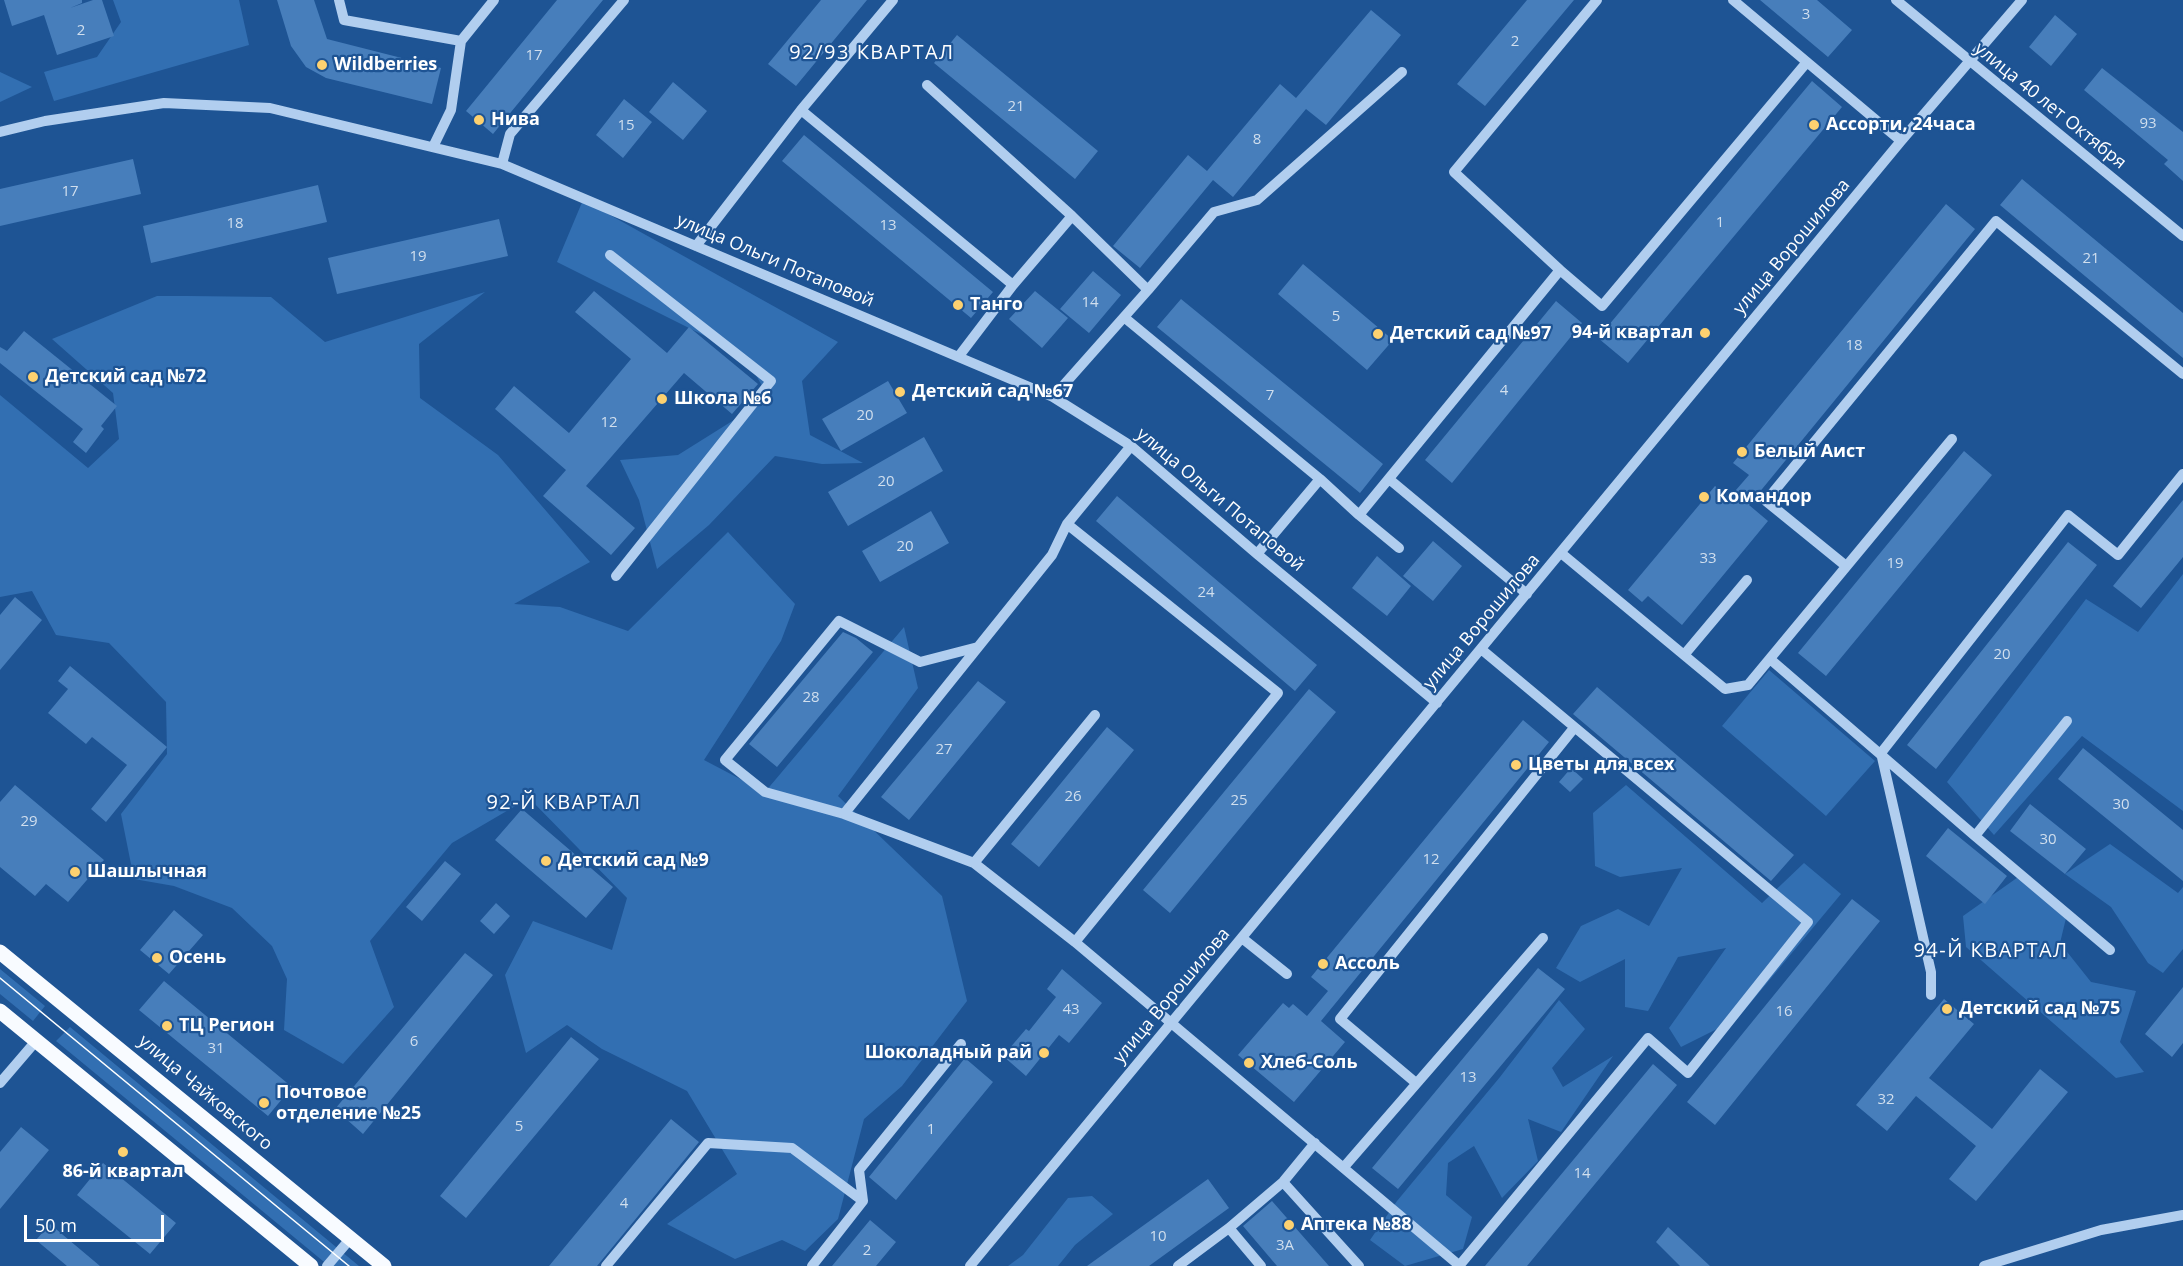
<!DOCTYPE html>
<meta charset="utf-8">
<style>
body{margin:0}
#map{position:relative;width:2183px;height:1266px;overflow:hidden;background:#1e5494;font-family:"Open Sans",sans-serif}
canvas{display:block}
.scale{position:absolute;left:24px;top:1215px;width:140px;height:27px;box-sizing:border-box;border:3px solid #fff;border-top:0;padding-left:8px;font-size:18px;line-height:21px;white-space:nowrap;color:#fff;-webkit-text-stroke:4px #1e5494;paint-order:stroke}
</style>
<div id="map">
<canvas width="2183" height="1266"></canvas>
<div class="scale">50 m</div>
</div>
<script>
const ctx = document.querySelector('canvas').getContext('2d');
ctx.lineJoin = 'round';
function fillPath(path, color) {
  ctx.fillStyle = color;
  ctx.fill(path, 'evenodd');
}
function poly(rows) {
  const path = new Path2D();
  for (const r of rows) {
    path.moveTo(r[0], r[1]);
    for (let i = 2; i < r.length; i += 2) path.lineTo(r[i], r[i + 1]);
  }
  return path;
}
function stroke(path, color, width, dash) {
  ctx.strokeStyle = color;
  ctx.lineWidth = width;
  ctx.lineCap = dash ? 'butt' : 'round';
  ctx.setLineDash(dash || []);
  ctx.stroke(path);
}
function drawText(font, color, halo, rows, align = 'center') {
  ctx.font = font + ' "Open Sans",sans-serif';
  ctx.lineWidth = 4.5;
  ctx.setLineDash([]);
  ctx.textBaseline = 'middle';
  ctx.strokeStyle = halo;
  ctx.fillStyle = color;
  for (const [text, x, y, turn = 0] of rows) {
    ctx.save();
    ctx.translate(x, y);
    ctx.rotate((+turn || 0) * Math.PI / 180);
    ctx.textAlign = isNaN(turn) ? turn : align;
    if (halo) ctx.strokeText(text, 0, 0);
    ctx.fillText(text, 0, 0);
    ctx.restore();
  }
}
fillPath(poly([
 [113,0,239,0,249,45,54,101,44,72,97,57,121,22],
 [0,72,32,87,0,102],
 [583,200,838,342,802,381,810,435,863,463,822,464,775,456,709,525,657,569,639,500,620,460,678,455,769,398,745,356,557,262],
 [485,292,419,344,420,398,498,455,590,562,514,604,560,607,628,631,728,532,795,604,781,641,704,760,765,792,904,627,918,688,838,796,942,896,967,1001,902,1086,864,1119,838,1219,805,1251,782,1240,735,1259,667,1224,737,1174,687,1091,602,1049,567,1025,526,1053,505,975,533,921,612,950,627,898,529,798,452,843,370,941,394,1007,343,1064,284,1030,287,979,272,946,232,908,174,886,134,879,121,814,167,754,166,702,109,643,56,635,32,591,0,597,0,395,88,468,119,439,113,393,52,339,157,296,188,296,271,297,325,342],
 [2183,574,2183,811,2082,736,1994,835,1947,782,2086,599,2138,632],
 [1769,670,1875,761,1826,816,1722,726],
 [1626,785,1762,903,1804,863,1841,894,1737,1019,1681,1047,1669,1028,1726,948,1678,957,1648,1011,1625,1007,1625,959,1580,982,1556,968,1581,926,1618,909,1649,926,1682,868,1620,877,1595,866,1593,813],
 [2110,844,2178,893,2183,887,2183,949,2163,973,2148,963,2111,907,2065,874],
 [2021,875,2067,914,2060,943,2091,982,2136,991,2120,1042,2144,1072,2116,1078,1966,947,1963,916],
 [0,969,45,1006,33,1021,0,994],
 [1559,1000,1585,1029,1552,1068,1563,1087,1613,1056,1561,1132,1528,1119,1538,1161,1502,1198,1474,1146,1448,1163,1446,1195,1472,1217,1463,1249,1405,1266,1370,1240,1397,1201,1500,1077],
 [70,1027,359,1266,329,1266,56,1041],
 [1092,1196,1113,1214,1075,1245,1058,1266,1008,1266,1023,1255,1068,1198]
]), '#326fb2');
fillPath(poly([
 [4,0,82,0,82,3,70,8,93,0,102,0,114,36,57,55,44,15,12,26],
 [277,0,314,0,327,39,441,68,432,104,326,78,306,67,291,46],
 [557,0,603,0,493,134,466,111],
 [821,0,867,0,796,86,768,64],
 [1527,0,1574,0,1485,106,1457,84],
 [1760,0,1817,0,1852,30,1828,57],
 [1371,10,1401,35,1326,125,1306,109,1233,197,1213,180,1140,268,1113,246,1188,155,1207,171,1280,84,1296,98],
 [2055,15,2077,34,2051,66,2029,47],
 [957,35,1098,151,1075,179,934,63],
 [2102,68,2183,132,2183,181,2164,164,2168,160,2084,90],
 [1812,81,1842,107,1628,363,1598,338],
 [673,82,707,111,683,140,649,112],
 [624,99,652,122,623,158,596,135],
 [804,135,993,292,971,318,782,161],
 [133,159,141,194,0,226,0,189],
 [2022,179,2183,313,2183,358,2000,205],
 [318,185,327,222,151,263,143,226],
 [1946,204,1975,229,1749,505,1768,521,1682,625,1648,596,1642,602,1628,590,1715,486,1729,498,1749,475,1733,463],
 [499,219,508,256,337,294,328,258],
 [1303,264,1393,340,1367,370,1278,294],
 [1093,271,1121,295,1089,333,1060,309],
 [594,291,667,353,689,327,758,384,732,414,684,373,586,486,635,528,611,555,543,496,566,470,495,409,514,386,569,433,631,359,575,312],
 [1035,291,1068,318,1042,348,1009,319],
 [1181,299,1383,464,1360,493,1157,327],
 [1556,301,1582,323,1452,483,1425,460],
 [24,331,117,406,101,426,104,429,86,453,73,442,83,429,0,363,0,347,7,351],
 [888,381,907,413,841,451,822,419],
 [924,437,943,471,848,526,828,492],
 [1964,451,1992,475,1826,676,1798,653],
 [1117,496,1317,665,1295,691,1096,521],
 [2183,500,2183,557,2141,608,2113,586],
 [931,511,949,543,880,582,862,551],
 [1433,541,1462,566,1433,601,1403,576],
 [2068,542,2097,565,1936,769,1907,745],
 [1377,556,1411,586,1387,616,1352,588],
 [15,597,42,620,0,670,0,615],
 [843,632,856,638,873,652,777,767,749,744],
 [70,666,167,747,106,822,91,809,127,765,92,737,86,744,48,713,68,689,58,681],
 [978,681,1006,702,909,820,881,797],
 [1597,687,1794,855,1771,881,1573,714],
 [1309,689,1336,712,1170,913,1143,890],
 [1523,720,1549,742,1321,1021,1345,1042,1294,1102,1238,1055,1283,1003,1289,1008,1293,1004,1307,1016,1328,991,1311,977],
 [1107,727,1134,750,1039,867,1011,844],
 [2083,748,2183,830,2183,881,2058,779],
 [1571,768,1583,779,1570,792,1559,782],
 [15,785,104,860,68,902,46,884,35,896,0,867,0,802],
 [2030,804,2086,849,2065,874,2010,831],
 [522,809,613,887,586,918,495,840],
 [1948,828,2007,876,1985,904,1926,856],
 [445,861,461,874,422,921,406,907],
 [1852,899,1880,921,1715,1125,1687,1102],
 [496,903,510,916,494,934,480,921],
 [174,910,203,935,169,974,140,950],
 [465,953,493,975,363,1134,335,1109],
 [1538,968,1565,989,1398,1189,1372,1168],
 [1062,969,1102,1003,1069,1043,1059,1035,1026,1076,1003,1056,1026,1029,1029,1031,1056,997,1047,989],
 [164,981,292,1087,268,1116,139,1010],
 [2183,987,2183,1043,2172,1057,2145,1034],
 [1944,999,1974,1024,1929,1078,1992,1129,2040,1069,2068,1092,1976,1201,1949,1179,1976,1146,1916,1096,1887,1131,1856,1105],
 [571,1037,599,1059,466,1218,440,1196],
 [965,1058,993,1082,896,1200,869,1177],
 [1653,1064,1677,1085,1527,1266,1485,1266],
 [671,1119,699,1142,597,1266,549,1266],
 [21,1127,49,1150,0,1209,0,1152],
 [103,1163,176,1223,150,1254,77,1195],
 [1208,1179,1229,1208,1149,1266,1087,1266],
 [1272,1201,1329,1266,1277,1266,1243,1226],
 [870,1220,896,1242,876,1266,832,1266],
 [50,1224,100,1266,67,1266,36,1240],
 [1668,1227,1710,1266,1680,1266,1656,1242]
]), '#477ebb');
stroke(poly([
 [339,0,344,20,461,41,451,110,433,147],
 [1733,0,1901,141],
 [1896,0,2183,236],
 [461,41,494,0],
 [927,85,1072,216,1013,285,959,356],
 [801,110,1013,285],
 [0,132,45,121,164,103,270,108,502,164,1053,397,1131,446,1257,554,1437,703],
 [502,164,510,134,624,0],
 [1072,216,1148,290],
 [696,246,801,110,893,0],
 [610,255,771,381,616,576],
 [1560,270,1454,172,1597,0],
 [1125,318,1320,479,1359,515,1399,548],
 [1053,397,1148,290,1214,212,1257,200,1402,72],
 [1389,479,1527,594],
 [1359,515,1560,270,1602,306,1807,62],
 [1067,524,1278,693,1075,942],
 [1561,553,1725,689,1748,685,1952,439],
 [1257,554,1320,479],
 [1846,566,1766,501,1996,221,2183,374],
 [978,647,920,662,839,621,725,760,765,792,844,814,974,863,1075,942,1460,1266],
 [1684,655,1747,580],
 [1770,659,1975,836,2067,721],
 [844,814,1052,555,1067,524,1131,446],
 [1975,836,2110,950],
 [974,863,1095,715],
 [1242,938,1287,974],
 [1931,995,1931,972,1881,753,2068,515,2118,555,2183,474],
 [0,1083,36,1041],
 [1416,1083,1340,1019,1574,728],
 [1344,1167,1543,938],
 [1283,1182,1359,1266],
 [1229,1228,1261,1266],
 [327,1266,350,1239],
 [606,1266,708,1143,792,1148,863,1201],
 [812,1266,863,1201,859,1170,961,1044],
 [970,1266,1901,141,2022,0],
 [1178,1266,1229,1228,1283,1182,1315,1143],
 [1459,1266,1648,1038,1688,1073,1808,922,1481,649],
 [1984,1266,2101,1230,2183,1215]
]), '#b1ceef', 10);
stroke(poly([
 [0,952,384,1266],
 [0,1011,311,1266]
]), '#f8fbff', 15);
stroke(poly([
 [0,978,349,1266]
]), '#fff', 1.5);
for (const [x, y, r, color] of [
 [322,65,6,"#fdd170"],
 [479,120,6,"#fdd170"],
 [1814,125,6,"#fdd170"],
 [958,305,6,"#fdd170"],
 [1705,333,6,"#fdd170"],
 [1378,334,6,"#fdd170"],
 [33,377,6,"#fdd170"],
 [900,392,6,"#fdd170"],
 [662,399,6,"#fdd170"],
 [1742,452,6,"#fdd170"],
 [1704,497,6,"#fdd170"],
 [1516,765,6,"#fdd170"],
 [546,861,6,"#fdd170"],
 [75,872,6,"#fdd170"],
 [157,958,6,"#fdd170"],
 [1323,964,6,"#fdd170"],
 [1947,1009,6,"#fdd170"],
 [167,1026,6,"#fdd170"],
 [1044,1053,6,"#fdd170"],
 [1249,1063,6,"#fdd170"],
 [264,1103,6,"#fdd170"],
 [123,1152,6,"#fdd170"],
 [1289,1225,6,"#fdd170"]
]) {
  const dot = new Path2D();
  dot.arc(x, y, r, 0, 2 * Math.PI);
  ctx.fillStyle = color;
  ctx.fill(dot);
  stroke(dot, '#1e5494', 2);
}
drawText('15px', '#d1dfee', null, [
 ["3",1806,15],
 ["2",81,31],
 ["2",1515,42],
 ["17",534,56],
 ["21",1016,107],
 ["93",2148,124],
 ["15",626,126],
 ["8",1257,140],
 ["17",70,192],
 ["1",1720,223],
 ["18",235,224],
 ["13",888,226],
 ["19",418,257],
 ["21",2091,259],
 ["14",1090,303],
 ["5",1336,317],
 ["18",1854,346],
 ["4",1504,391],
 ["7",1270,396],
 ["20",865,416],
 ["12",609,423],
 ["20",886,482],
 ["20",905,547],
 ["33",1708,559],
 ["19",1895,564],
 ["24",1206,593],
 ["20",2002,655],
 ["28",811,698],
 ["27",944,750],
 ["26",1073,797],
 ["25",1239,801],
 ["30",2121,805],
 ["29",29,822],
 ["30",2048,840],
 ["12",1431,860],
 ["43",1071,1010],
 ["16",1784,1012],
 ["6",414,1042],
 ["31",216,1049],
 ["13",1468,1078],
 ["32",1886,1100],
 ["5",519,1127],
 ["1",931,1130],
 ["14",1582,1174],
 ["4",624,1204],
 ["10",1158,1237],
 ["3А",1285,1246],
 ["2",867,1251]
]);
drawText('bold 18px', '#fff', '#1e5494', [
 ["Wildberries",334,65],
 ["Нива",491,120],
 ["Ассорти, 24часа",1826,125],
 ["Танго",970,305],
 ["94-й квартал",1693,333,"right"],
 ["Детский сад №97",1390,334],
 ["Детский сад №72",45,377],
 ["Детский сад №67",912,392],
 ["Школа №6",674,399],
 ["Белый Аист",1754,452],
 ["Командор",1716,497],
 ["Цветы для всех",1528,765],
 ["Детский сад №9",558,861],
 ["Шашлычная",87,872],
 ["Осень",169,958],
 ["Ассоль",1335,964],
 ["Детский сад №75",1959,1009],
 ["ТЦ Регион",179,1026],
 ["Шоколадный рай",1032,1053,"right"],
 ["Хлеб-Соль",1261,1063],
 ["Почтовое",276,1093],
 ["отделение №25",276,1114],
 ["86-й квартал",123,1172,"center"],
 ["Аптека №88",1301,1225]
], 'left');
drawText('18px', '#fff', '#1e5494', [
 ["улица 40 лет Октября",2050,106,39],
 ["улица Ворошилова",1792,247,-50],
 ["улица Ольги Потаповой",775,261,23],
 ["улица Ольги Потаповой",1220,500,40],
 ["улица Ворошилова",1482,622,-50],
 ["улица Ворошилова",1172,996,-50],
 ["улица Чайковского",205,1093,40]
]);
ctx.letterSpacing = '1.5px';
drawText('20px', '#fff', '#1e5494', [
 ["92/93 КВАРТАЛ",872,53],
 ["92-Й КВАРТАЛ",564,803],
 ["94-Й КВАРТАЛ",1991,951]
]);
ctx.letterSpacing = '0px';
</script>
